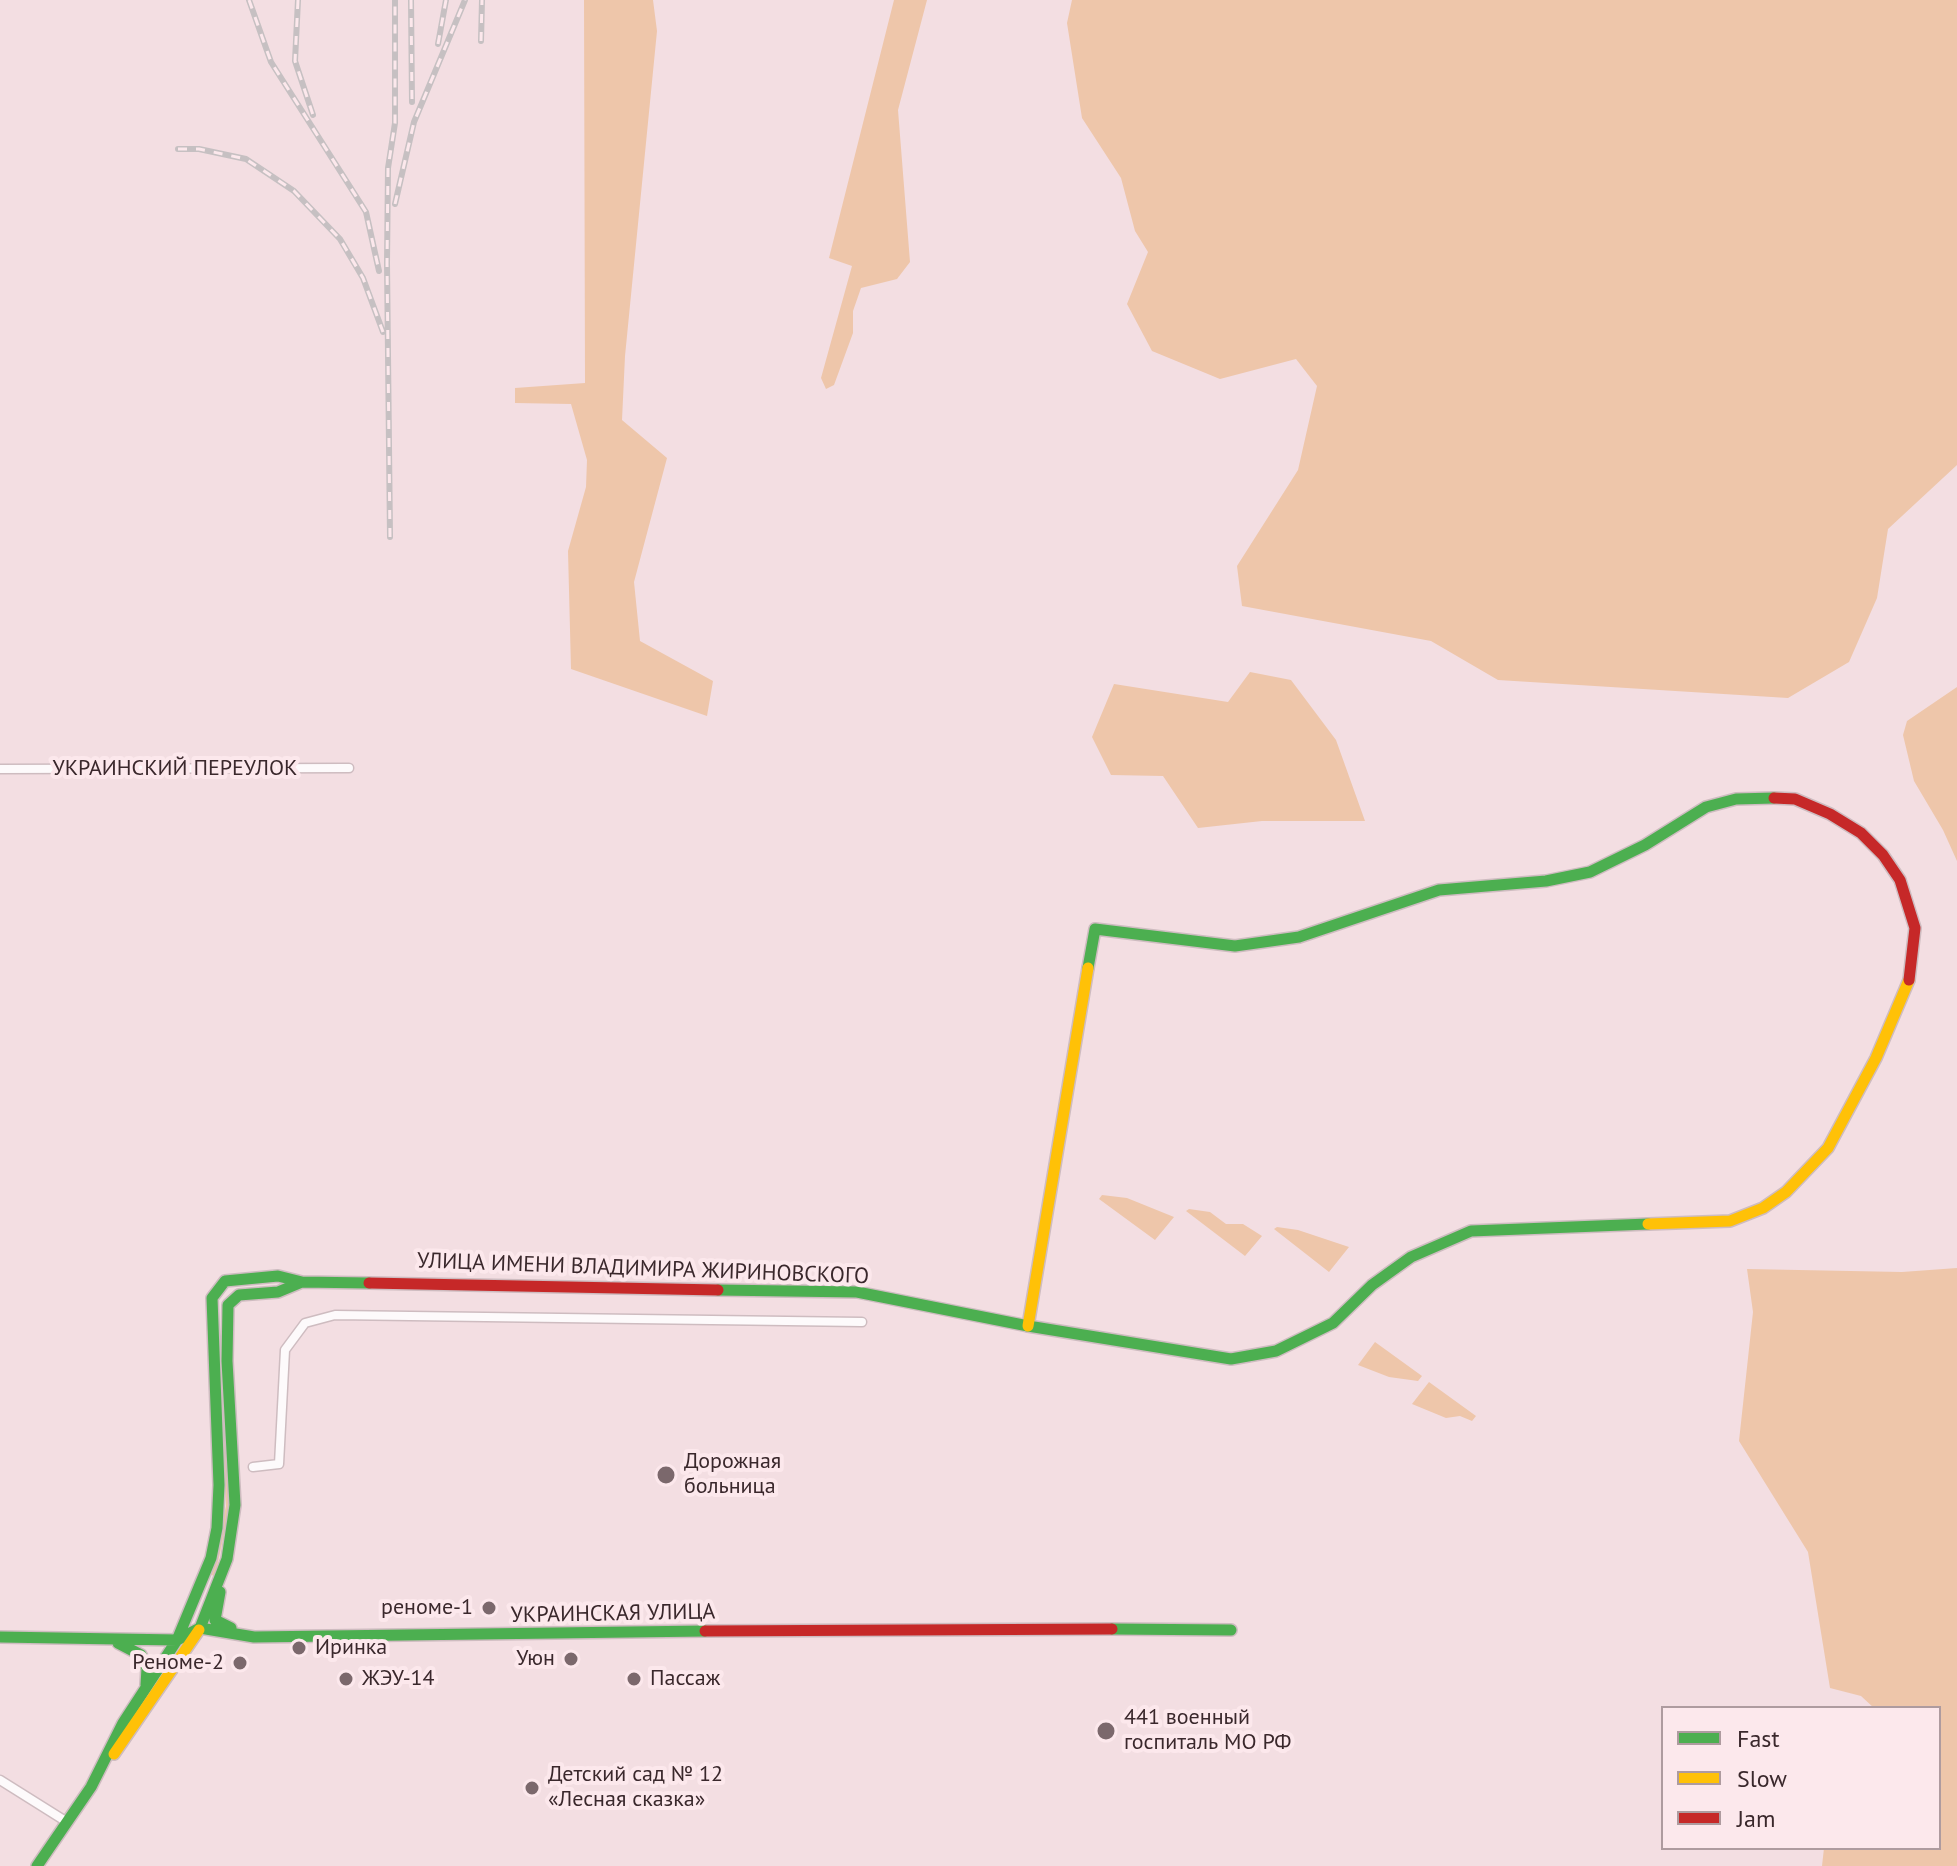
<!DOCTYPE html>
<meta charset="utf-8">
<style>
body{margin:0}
#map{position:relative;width:1957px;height:1866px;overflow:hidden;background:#f3dee2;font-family:"PT Sans",sans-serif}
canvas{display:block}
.legend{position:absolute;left:1661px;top:1706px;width:280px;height:144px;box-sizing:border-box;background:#fce8ec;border:2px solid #ae9b9f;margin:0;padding:10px 14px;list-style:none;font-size:24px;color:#3a282c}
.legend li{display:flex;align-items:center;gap:16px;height:40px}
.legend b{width:40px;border:2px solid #ae9b9f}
</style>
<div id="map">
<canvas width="1957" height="1866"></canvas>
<ul class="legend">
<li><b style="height:10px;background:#4caf50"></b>Fast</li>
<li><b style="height:10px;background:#ffc107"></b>Slow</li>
<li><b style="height:10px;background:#c62828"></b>Jam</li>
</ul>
</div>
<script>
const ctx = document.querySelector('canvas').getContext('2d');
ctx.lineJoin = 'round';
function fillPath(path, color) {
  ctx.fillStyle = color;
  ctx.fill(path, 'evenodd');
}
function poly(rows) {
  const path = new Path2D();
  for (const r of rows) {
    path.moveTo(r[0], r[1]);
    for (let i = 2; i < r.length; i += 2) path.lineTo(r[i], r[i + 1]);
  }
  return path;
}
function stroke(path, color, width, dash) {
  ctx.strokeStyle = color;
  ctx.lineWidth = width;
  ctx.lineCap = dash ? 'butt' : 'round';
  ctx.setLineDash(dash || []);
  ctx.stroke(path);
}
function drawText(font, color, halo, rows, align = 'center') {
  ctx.font = font + ' "PT Sans",sans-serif';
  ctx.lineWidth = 8;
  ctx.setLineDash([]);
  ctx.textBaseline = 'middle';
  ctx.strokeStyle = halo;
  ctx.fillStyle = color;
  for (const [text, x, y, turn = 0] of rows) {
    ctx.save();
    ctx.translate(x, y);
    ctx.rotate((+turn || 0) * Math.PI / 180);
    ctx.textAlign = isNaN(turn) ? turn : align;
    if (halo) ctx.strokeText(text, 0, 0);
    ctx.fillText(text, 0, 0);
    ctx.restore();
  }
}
fillPath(poly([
 [584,0,653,0,657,31,625,356,622,420,667,458,634,582,640,641,713,681,707,716,571,669,568,551,586,487,587,460,571,404,515,403,515,388,585,383],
 [894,0,927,0,898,110,910,262,897,279,861,288,853,311,853,333,834,385,826,389,821,378,852,266,829,258],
 [1072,0,1957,0,1957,465,1888,529,1877,598,1849,662,1788,698,1498,680,1431,641,1242,606,1237,566,1298,470,1317,386,1296,359,1220,379,1152,351,1127,304,1148,252,1135,231,1121,178,1082,118,1067,23],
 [1250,672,1291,680,1336,740,1365,821,1262,821,1198,828,1163,776,1111,775,1092,737,1114,684,1228,702],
 [1957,687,1957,861,1943,830,1914,781,1903,735,1907,721],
 [1102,1195,1127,1198,1174,1217,1155,1240,1099,1199],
 [1189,1209,1210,1212,1226,1224,1243,1224,1262,1236,1245,1256,1186,1211],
 [1277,1227,1298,1230,1349,1247,1329,1272,1274,1229],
 [1957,1268,1957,1866,1822,1866,1824,1848,1939,1848,1939,1708,1874,1708,1861,1696,1830,1688,1808,1552,1739,1441,1753,1312,1747,1269,1902,1272],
 [217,1337,221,1337,230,1507,215,1576,211,1575,226,1506],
 [1375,1342,1422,1376,1418,1381,1389,1377,1358,1365],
 [1429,1382,1476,1416,1472,1421,1460,1416,1446,1418,1412,1404]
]), '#eec6aa');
const street = poly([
 [0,769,349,768],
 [253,1467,279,1464,285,1350,305,1323,335,1315,862,1322],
 [0,1780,67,1822]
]);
const fast = poly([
 [1088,968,1095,929,1235,946,1299,937,1439,890,1546,881,1590,872,1645,845,1706,807,1736,799,1774,798],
 [718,1290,857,1292,1028,1326,1231,1359,1276,1351,1333,1323,1372,1285,1411,1257,1471,1231,1648,1224],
 [220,1592,215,1620,231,1628],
 [200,1628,227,1559,235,1505,227,1361,228,1305,239,1295,278,1292,302,1282],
 [1112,1629,1231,1630],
 [0,1637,177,1640,200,1628,254,1637,705,1631],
 [177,1640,211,1558,217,1528,219,1485,212,1298,225,1281,278,1276,302,1282,369,1283],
 [118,1643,141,1655,147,1668,146,1685],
 [37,1866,91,1787,123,1723,177,1640]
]);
const slow = poly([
 [1648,1224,1730,1221,1763,1208,1786,1192,1828,1148,1876,1058,1909,980],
 [1028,1326,1088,968],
 [114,1754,199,1630]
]);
const jam = poly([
 [1774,798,1795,799,1830,814,1861,833,1883,855,1900,880,1915,928,1909,980],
 [369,1283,718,1290],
 [705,1631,1112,1629]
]);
stroke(street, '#cebcc0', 11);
stroke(fast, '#cebcc0', 14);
stroke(slow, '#cebcc0', 14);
stroke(jam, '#cebcc0', 14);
stroke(street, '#fdfafb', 8);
stroke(fast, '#4caf50', 11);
stroke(slow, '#ffc107', 11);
stroke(jam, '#c62828', 11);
const rail = poly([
 [249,0,271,62,366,212,379,271],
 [298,0,295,61,313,115],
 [411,0,412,102],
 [481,41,482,0],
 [438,44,446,0],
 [178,149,199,149,246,159,294,191,340,239,363,278,383,332],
 [395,204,414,122,465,0],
 [390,537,387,263,388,168,395,123,395,0]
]);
stroke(rail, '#c6c0c2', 6);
stroke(rail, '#fce8ec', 3, [9]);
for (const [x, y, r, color] of [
 [666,1475,10,"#7b686c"],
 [489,1608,8,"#7b686c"],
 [299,1648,8,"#7b686c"],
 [571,1659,8,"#7b686c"],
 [240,1663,8,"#7b686c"],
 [346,1679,8,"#7b686c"],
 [634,1679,8,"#7b686c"],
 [1106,1731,10,"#7b686c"],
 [532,1788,8,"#7b686c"]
]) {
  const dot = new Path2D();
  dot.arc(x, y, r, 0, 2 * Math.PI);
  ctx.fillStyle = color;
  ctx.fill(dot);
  stroke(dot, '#fce8ec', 3);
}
drawText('22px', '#3a282c', '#fce8ec', [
 ["УКРАИНСКИЙ ПЕРЕУЛОК",175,769],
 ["УЛИЦА ИМЕНИ ВЛАДИМИРА ЖИРИНОВСКОГО",643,1269,2],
 ["УКРАИНСКАЯ УЛИЦА",613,1614,-1]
]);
drawText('22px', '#3a282c', '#fce8ec', [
 ["Дорожная",684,1462],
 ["больница",684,1487],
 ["реноме-1",473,1608,"right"],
 ["Иринка",315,1648],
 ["Уюн",555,1659,"right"],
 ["Реноме-2",224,1663,"right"],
 ["ЖЭУ-14",362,1679],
 ["Пассаж",650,1679],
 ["441 военный",1124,1718],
 ["госпиталь МО РФ",1124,1743],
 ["Детский сад № 12",548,1775],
 ["«Лесная сказка»",548,1800]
], 'left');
</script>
